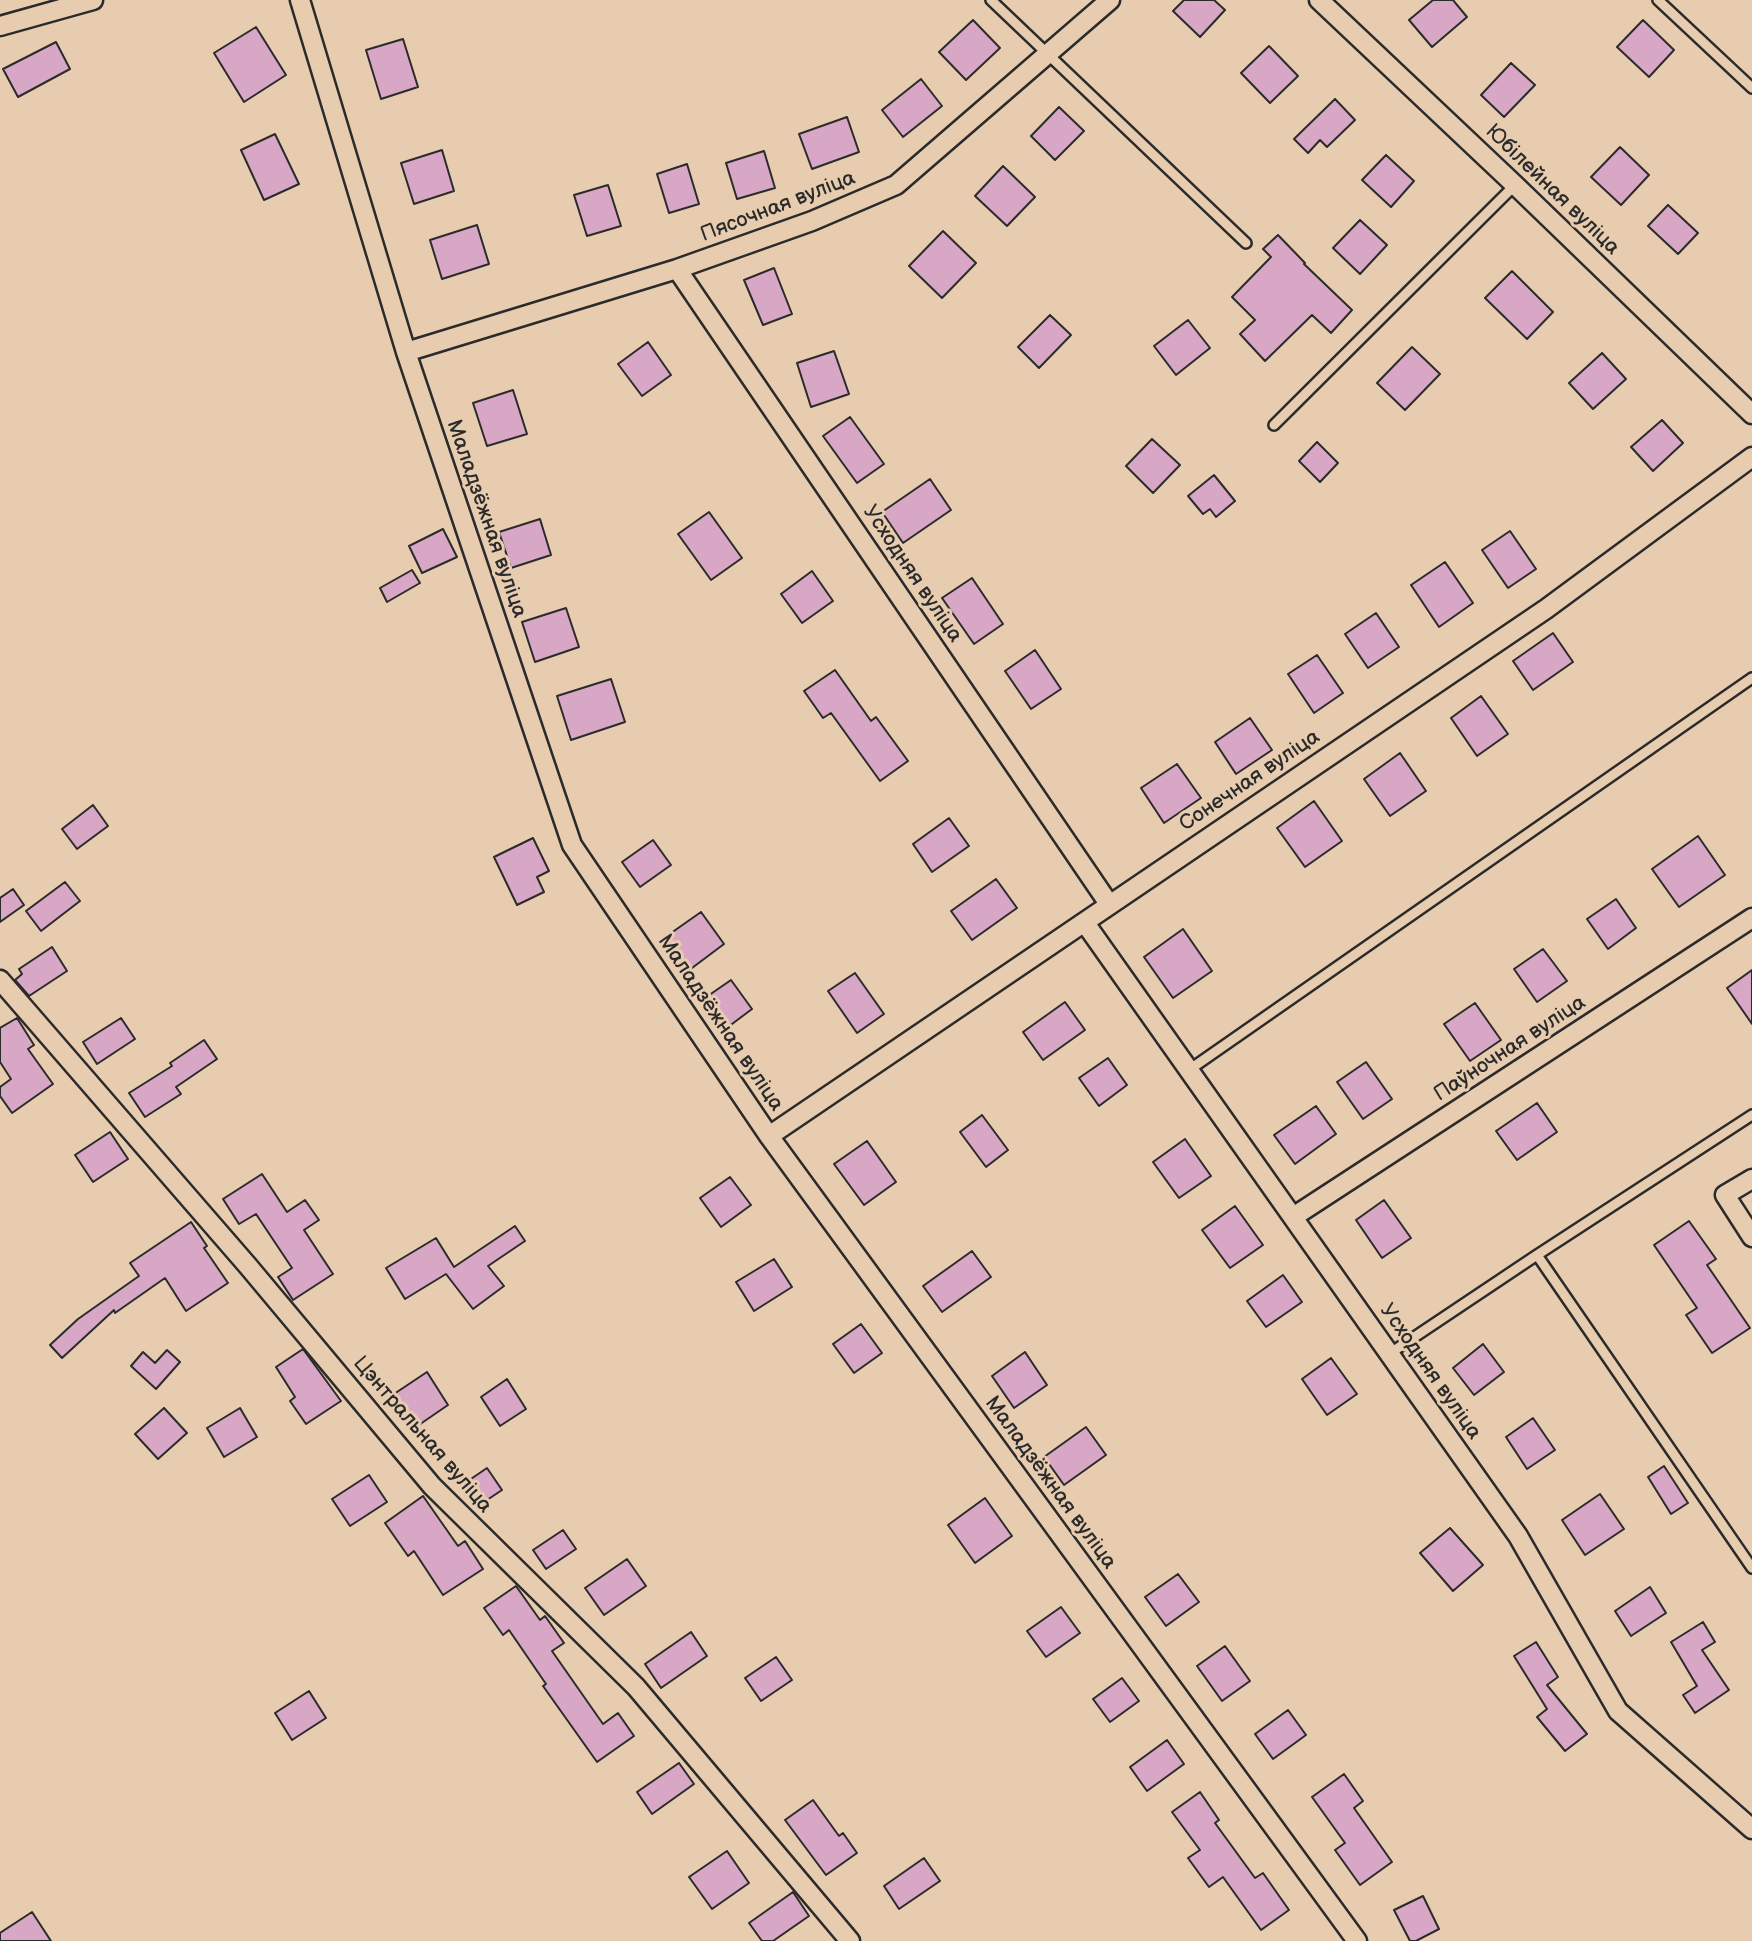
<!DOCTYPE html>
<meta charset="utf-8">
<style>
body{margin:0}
canvas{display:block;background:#e8ccaf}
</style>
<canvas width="1752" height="1941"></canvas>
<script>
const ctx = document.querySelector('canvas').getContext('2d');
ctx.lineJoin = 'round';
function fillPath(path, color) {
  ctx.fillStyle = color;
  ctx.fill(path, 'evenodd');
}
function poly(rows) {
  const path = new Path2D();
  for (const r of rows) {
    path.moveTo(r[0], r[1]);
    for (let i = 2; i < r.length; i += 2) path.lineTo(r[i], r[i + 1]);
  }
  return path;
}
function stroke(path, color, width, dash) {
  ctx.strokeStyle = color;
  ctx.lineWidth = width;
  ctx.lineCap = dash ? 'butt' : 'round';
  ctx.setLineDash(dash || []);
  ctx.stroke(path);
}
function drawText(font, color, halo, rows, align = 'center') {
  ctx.font = font + ' "Balsamiq Sans",sans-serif';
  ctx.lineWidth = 6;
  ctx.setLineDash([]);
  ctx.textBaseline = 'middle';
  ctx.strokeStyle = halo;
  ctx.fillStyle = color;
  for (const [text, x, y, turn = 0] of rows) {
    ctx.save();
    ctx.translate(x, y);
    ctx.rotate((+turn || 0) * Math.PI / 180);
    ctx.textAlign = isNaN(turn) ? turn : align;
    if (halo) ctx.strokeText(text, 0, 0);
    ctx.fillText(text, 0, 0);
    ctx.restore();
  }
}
const building = poly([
 [1184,0,1214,0,1225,10,1200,37,1173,11,1184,0],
 [1433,0,1453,0,1467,17,1432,47,1409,20,1433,0],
 [973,20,1000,48,966,80,939,52,973,20],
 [1643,20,1674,50,1649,77,1617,47,1643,20],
 [256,27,286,75,244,102,214,53,256,27],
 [403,39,418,87,381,99,366,50,403,39],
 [56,42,70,69,18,97,3,69,56,42],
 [1269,46,1298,76,1270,103,1241,73,1269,46],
 [1511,63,1535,85,1504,117,1481,95,1511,63],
 [921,79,942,106,903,137,882,110,921,79],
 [1335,99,1355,120,1327,147,1320,140,1308,153,1294,139,1335,99],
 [1059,107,1084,131,1055,160,1031,136,1059,107],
 [847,117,859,152,812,169,799,134,847,117],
 [275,134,299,184,264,200,241,150,275,134],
 [1620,147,1649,175,1621,205,1591,177,1620,147],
 [442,150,454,191,414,204,401,163,442,150],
 [764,151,775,188,737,199,726,163,764,151],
 [1386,155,1414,181,1391,207,1362,180,1386,155],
 [687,164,699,204,669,213,657,174,687,164],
 [1003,166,1035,197,1007,226,975,196,1003,166],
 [608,185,621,226,587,236,574,195,608,185],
 [1668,205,1698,233,1678,254,1648,226,1668,205],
 [1360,220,1387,245,1360,274,1333,248,1360,220],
 [477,225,489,264,442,279,430,240,477,225],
 [943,231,976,263,942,298,909,266,943,231],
 [1278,235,1305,263,1304,264,1352,310,1331,333,1312,315,1265,361,1240,334,1255,320,1232,297,1271,257,1263,249,1278,235],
 [774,268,792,314,763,325,744,280,774,268],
 [1512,271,1553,312,1527,339,1485,298,1512,271],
 [1050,315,1071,335,1039,368,1018,347,1050,315],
 [1188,320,1210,348,1176,375,1154,346,1188,320],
 [648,342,671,375,642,396,618,364,648,342],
 [1412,347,1440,374,1405,410,1377,383,1412,347],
 [834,351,849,394,811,407,797,363,834,351],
 [1602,353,1626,379,1593,409,1569,383,1602,353],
 [513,390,527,434,487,446,473,403,513,390],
 [850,417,884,464,857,483,823,436,850,417],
 [1662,420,1683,443,1653,471,1631,447,1662,420],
 [1152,439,1180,465,1153,493,1126,466,1152,439],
 [1317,442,1338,463,1320,482,1299,461,1317,442],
 [1214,475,1235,501,1216,517,1210,509,1203,514,1188,496,1214,475],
 [930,479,951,510,903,543,882,512,930,479],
 [709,512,742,558,711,580,678,534,709,512],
 [540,519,551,555,511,568,499,532,540,519],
 [443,529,457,557,422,573,409,546,443,529],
 [1510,531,1536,569,1508,588,1482,550,1510,531],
 [1445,562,1473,603,1439,627,1411,585,1445,562],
 [412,570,420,583,387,602,380,588,412,570],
 [812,571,833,601,802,623,781,594,812,571],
 [972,578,1003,624,974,644,942,598,972,578],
 [566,608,579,647,535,662,522,622,566,608],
 [1376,613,1399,647,1368,668,1345,634,1376,613],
 [1553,633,1573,662,1533,690,1513,661,1553,633],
 [1035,650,1061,689,1031,709,1005,671,1035,650],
 [1317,655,1343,693,1314,713,1288,674,1317,655],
 [835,670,871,721,876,717,908,761,880,781,831,713,823,718,804,691,835,670],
 [611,679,625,722,571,740,557,696,611,679],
 [1481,696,1508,734,1477,756,1451,718,1481,696],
 [1250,718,1272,750,1236,774,1215,742,1250,718],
 [1400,753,1426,791,1390,816,1364,779,1400,753],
 [1177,764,1201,798,1164,823,1141,788,1177,764],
 [1314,801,1342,841,1305,867,1277,828,1314,801],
 [93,805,108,826,77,849,62,829,93,805],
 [949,818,969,846,932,872,913,844,949,818],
 [1698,836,1725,875,1679,907,1652,869,1698,836],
 [533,838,549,871,537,877,544,892,517,905,494,857,533,838],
 [653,840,671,865,640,887,622,862,653,840],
 [996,879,1017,908,972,940,951,911,996,879],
 [65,882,80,901,41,931,26,911,65,882],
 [13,889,24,905,0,922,0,898,13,889],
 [1616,899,1636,928,1608,949,1587,919,1616,899],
 [701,912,724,944,688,971,664,938,701,912],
 [1183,929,1212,971,1173,998,1144,957,1183,929],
 [52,947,67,971,29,996,15,980,22,974,19,969,52,947],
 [1543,949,1567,981,1537,1002,1514,969,1543,949],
 [1752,970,1752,1024,1727,988,1752,970],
 [855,973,884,1014,857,1033,828,991,855,973],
 [731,980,752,1009,724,1030,702,1000,731,980],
 [1065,1002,1085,1030,1043,1060,1023,1032,1065,1002],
 [1475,1003,1501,1040,1470,1061,1444,1024,1475,1003],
 [17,1018,34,1045,28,1049,53,1084,12,1113,0,1096,0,1087,11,1079,0,1062,0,1028,17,1018],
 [121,1018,135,1039,97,1064,83,1042,121,1018],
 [204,1040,217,1059,176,1087,181,1094,145,1117,129,1093,172,1066,170,1063,204,1040],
 [1108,1058,1127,1085,1099,1106,1079,1078,1108,1058],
 [1366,1062,1392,1099,1363,1119,1337,1082,1366,1062],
 [1537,1103,1557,1132,1517,1160,1496,1131,1537,1103],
 [1316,1106,1336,1134,1295,1164,1274,1135,1316,1106],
 [982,1115,1008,1150,986,1167,960,1132,982,1115],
 [110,1132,128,1159,93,1182,75,1155,110,1132],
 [1185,1139,1211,1176,1179,1198,1153,1162,1185,1139],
 [867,1141,896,1182,864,1205,834,1164,867,1141],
 [262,1174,287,1212,305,1200,319,1220,304,1230,333,1274,293,1300,278,1277,292,1268,256,1214,239,1224,223,1199,262,1174],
 [730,1177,751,1205,721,1227,700,1198,730,1177],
 [1384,1200,1411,1238,1382,1258,1356,1220,1384,1200],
 [1235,1206,1263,1245,1230,1268,1202,1230,1235,1206],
 [1689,1221,1716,1259,1707,1265,1750,1328,1712,1353,1686,1315,1697,1308,1654,1245,1689,1221],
 [191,1222,207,1246,204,1248,228,1283,186,1311,165,1278,115,1313,114,1310,62,1358,50,1345,78,1319,139,1276,130,1263,191,1222],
 [515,1226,525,1241,488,1266,504,1286,473,1309,446,1274,405,1299,386,1268,436,1238,454,1267,515,1226],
 [972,1251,991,1277,942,1312,923,1286,972,1251],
 [774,1259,792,1287,754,1311,736,1282,774,1259],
 [1283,1275,1302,1302,1266,1327,1247,1301,1283,1275],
 [861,1324,882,1353,854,1373,833,1344,861,1324],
 [1483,1344,1504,1372,1474,1395,1453,1368,1483,1344],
 [303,1349,341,1401,306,1424,290,1401,295,1397,276,1367,303,1349],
 [167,1350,180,1362,156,1389,131,1366,143,1352,155,1363,167,1350],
 [1025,1352,1047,1385,1014,1408,992,1376,1025,1352],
 [1331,1358,1357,1394,1327,1415,1302,1379,1331,1358],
 [427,1372,448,1405,413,1429,391,1396,427,1372],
 [507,1379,526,1409,500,1426,481,1397,507,1379],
 [164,1408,187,1433,158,1459,135,1434,164,1408],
 [240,1408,257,1437,224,1457,207,1428,240,1408],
 [1533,1418,1555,1450,1527,1469,1506,1437,1533,1418],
 [1086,1427,1106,1455,1064,1485,1044,1457,1086,1427],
 [1664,1466,1688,1503,1671,1514,1648,1477,1664,1466],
 [487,1468,502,1490,481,1504,465,1483,487,1468],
 [369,1475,387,1502,350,1526,332,1499,369,1475],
 [1600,1494,1624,1529,1585,1555,1562,1520,1600,1494],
 [423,1496,458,1546,465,1541,483,1569,443,1595,414,1551,408,1556,385,1523,423,1496],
 [985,1498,1012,1536,975,1563,948,1525,985,1498],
 [1450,1528,1483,1565,1453,1591,1420,1553,1450,1528],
 [563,1530,576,1549,546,1569,533,1550,563,1530],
 [627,1559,646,1586,604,1615,585,1588,627,1559],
 [1178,1574,1199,1602,1166,1626,1145,1597,1178,1574],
 [516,1586,540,1620,545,1616,564,1643,552,1651,603,1724,618,1713,634,1736,597,1762,543,1686,546,1684,509,1630,503,1635,484,1608,516,1586],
 [1650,1587,1666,1613,1631,1636,1615,1611,1650,1587],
 [1061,1607,1080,1633,1046,1657,1027,1631,1061,1607],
 [1703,1622,1715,1642,1702,1650,1729,1690,1695,1713,1683,1695,1697,1686,1671,1642,1703,1622],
 [691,1632,707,1656,661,1688,645,1664,691,1632],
 [1536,1642,1558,1677,1547,1685,1587,1734,1565,1751,1537,1717,1547,1709,1514,1656,1536,1642],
 [1225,1646,1250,1681,1222,1701,1197,1666,1225,1646],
 [776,1657,792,1680,761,1701,745,1678,776,1657],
 [1122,1678,1139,1701,1110,1722,1093,1699,1122,1678],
 [309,1691,326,1718,292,1740,275,1713,309,1691],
 [1288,1710,1306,1735,1273,1759,1255,1734,1288,1710],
 [1167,1740,1184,1764,1147,1791,1130,1767,1167,1740],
 [679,1763,694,1784,652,1814,637,1792,679,1763],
 [1344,1774,1363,1801,1354,1808,1392,1862,1360,1885,1335,1850,1345,1843,1312,1797,1344,1774],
 [1200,1792,1219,1820,1215,1823,1255,1878,1263,1873,1289,1910,1261,1930,1223,1877,1209,1887,1188,1858,1200,1850,1172,1812,1200,1792],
 [813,1800,839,1836,843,1833,857,1853,826,1875,785,1820,813,1800],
 [727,1851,749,1883,712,1909,689,1877,727,1851],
 [924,1858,940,1881,899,1909,884,1886,924,1858],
 [793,1892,809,1916,773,1941,762,1941,749,1923,793,1892],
 [1423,1896,1439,1929,1416,1941,1410,1941,1394,1910,1423,1896],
 [32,1912,51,1941,0,1941,0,1933,32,1912]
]);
fillPath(building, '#d8a7c5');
stroke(building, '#2b2b2b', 2);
const lane = poly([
 [991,0,1246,243],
 [1658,0,1752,88],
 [1274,425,1515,185],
 [1189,1070,1752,678],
 [1537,1255,1752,1115],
 [1389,1354,1537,1255,1752,1568]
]);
const street = poly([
 [300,0,406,352,572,845,769,1136,1357,1941],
 [1319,0,1515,185,1752,414],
 [0,26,93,0],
 [677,269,1109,904],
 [406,352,677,269,812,221,896,185,1110,0],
 [1085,923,1518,1536,1618,1711,1752,1829],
 [0,980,248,1266,432,1486,636,1687,850,1941],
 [769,1136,1546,609,1752,457],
 [1752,1179,1725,1195,1752,1237],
 [1293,1217,1752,918]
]);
stroke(lane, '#2b2b2b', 14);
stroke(street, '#2b2b2b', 23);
stroke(lane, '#e8ccaf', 9);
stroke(street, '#e8ccaf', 18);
drawText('21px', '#2b2b2b', '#e8ccaf', [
 ["Юбілейная вуліца",1552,190,44],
 ["Пясочная вуліца",778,207,-21],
 ["Маладзёжная вуліца",486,519,71],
 ["Усходняя вуліца",912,574,56],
 ["Сонечная вуліца",1250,781,-34],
 ["Маладзёжная вуліца",720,1023,56],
 ["Паўночная вуліца",1510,1049,-33],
 ["Усходняя вуліца",1430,1372,55],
 ["Цэнтральная вуліца",422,1435,49],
 ["Маладзёжная вуліца",1050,1483,54]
]);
</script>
